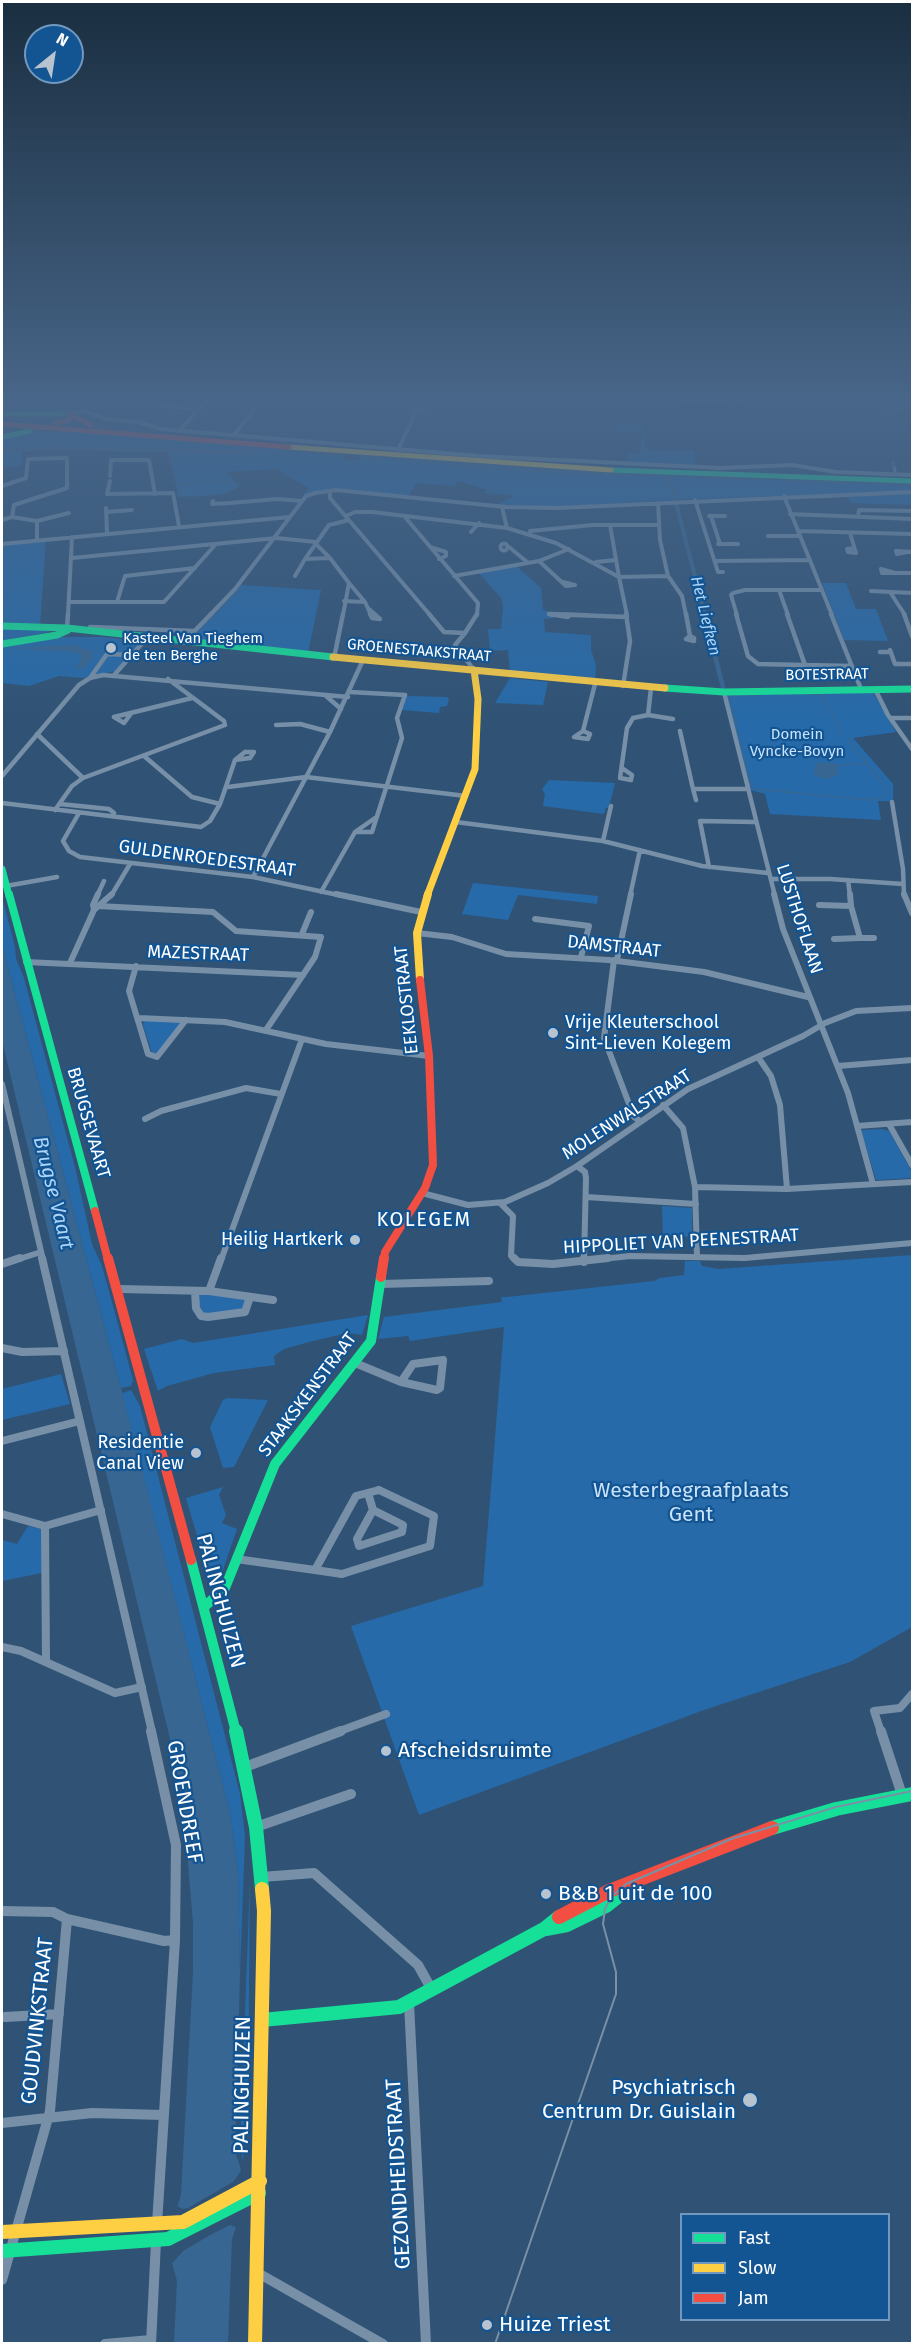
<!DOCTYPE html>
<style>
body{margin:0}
#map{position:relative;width:914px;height:2345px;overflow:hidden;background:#305375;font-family:"Fira Sans",sans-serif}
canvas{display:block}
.frame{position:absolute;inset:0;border:3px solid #fff;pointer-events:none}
.legend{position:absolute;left:680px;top:2213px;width:210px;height:108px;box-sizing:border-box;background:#135492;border:2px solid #7198be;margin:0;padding:8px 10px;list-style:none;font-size:18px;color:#fff}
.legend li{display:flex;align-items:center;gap:12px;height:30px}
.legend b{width:30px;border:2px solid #7198be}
.north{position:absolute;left:24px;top:24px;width:60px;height:60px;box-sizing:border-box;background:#135492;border:2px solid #7198be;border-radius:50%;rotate:30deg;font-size:16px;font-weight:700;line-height:24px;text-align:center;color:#fff}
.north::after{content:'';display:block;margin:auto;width:21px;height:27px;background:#b7c3cf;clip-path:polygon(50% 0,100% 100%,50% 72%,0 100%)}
</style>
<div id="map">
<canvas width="914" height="2345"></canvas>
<div class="frame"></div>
<ul class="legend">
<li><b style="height:8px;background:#16e098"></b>Fast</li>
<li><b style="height:8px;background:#ffcf43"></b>Slow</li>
<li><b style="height:8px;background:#f24e42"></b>Jam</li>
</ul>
<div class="north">N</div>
</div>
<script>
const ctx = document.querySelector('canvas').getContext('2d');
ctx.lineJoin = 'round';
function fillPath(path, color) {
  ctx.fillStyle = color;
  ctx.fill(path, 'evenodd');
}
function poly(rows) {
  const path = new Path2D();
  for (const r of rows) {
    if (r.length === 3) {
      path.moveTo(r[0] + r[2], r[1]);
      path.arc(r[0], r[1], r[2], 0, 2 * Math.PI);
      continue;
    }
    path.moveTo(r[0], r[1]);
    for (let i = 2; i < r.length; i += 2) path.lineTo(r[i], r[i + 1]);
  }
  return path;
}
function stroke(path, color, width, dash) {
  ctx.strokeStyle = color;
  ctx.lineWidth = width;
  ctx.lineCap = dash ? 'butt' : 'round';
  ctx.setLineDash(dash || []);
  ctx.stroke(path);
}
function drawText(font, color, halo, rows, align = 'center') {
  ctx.font = font + ' "Fira Sans",sans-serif';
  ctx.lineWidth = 4.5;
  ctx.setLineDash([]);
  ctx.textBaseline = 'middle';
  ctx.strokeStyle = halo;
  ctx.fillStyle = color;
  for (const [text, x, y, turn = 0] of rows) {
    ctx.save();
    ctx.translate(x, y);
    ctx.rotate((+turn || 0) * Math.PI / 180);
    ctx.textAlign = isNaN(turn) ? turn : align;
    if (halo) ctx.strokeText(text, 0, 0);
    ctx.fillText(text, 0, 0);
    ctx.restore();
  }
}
fillPath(poly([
 [617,423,645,425,645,450,694,451,695,465,627,463,629,453,640,453,642,432,616,431],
 [73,430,344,454,343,458,349,460,358,460,363,456,620,474,912,485,912,491,675,500,558,507,496,505,514,496,484,493,487,490,458,481,454,486,417,483,408,496,342,490,306,496,303,495,309,488,276,469,226,472,240,486,225,494,177,497,177,484,168,452,40,448,23,450,21,466,2,467,2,438,34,431],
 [912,492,912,505,851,503,845,494],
 [46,540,40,626,2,625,2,545],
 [516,566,541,588,543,610,549,612,548,616,555,618,544,619,545,632,591,635,591,650,596,665,595,683,510,673,508,650,490,651,488,629,501,629,503,606,501,598,479,573],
 [822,583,846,583,856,609,876,609,888,641,844,640],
 [241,585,321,590,308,653,188,641],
 [2,627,46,630,49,632,2,641],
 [62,637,104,637,141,641,115,671,83,678,59,676,29,686,2,683,2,647],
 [510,678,548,682,543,705,495,703],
 [873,692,896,732,853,738,893,784,893,801,878,801,881,820,770,814,765,794,750,790,727,696,730,694],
 [407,696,447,697,449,699,447,706,440,707,439,713,402,710],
 [549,780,615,783,609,807,606,808,604,814,543,806,545,794,542,789],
 [473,883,598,896,597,904,518,895,508,920,462,914],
 [2,897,15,947,16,959,24,978,76,1171,92,1244,102,1266,113,1306,133,1380,131,1386,121,1388,2,945],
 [144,1020,181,1022,158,1054,152,1053,143,1025],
 [882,1129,889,1131,912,1172,912,1178,876,1180,861,1130],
 [662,1206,692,1208,692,1237,663,1235],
 [912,1255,912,1627,850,1662,704,1710,419,1815,351,1626,483,1586,504,1327,410,1341,408,1336,378,1339,384,1317,502,1302,501,1297,507,1297,654,1281,660,1278,684,1275,685,1261,700,1261,702,1266,719,1269],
 [200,1294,221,1296,245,1300,243,1308,236,1311,204,1314,198,1302],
 [368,1315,362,1335,347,1333,309,1342,284,1349,274,1356,275,1365,214,1373,167,1386,158,1391,144,1349,182,1339,193,1343],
 [61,1374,70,1404,2,1420,2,1389],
 [131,1390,140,1406,240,1794,245,1836,240,1975,238,1871,230,1813,122,1393],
 [228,1398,268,1400,234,1467,223,1468,210,1427,223,1400],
 [223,1487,219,1495,226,1515,222,1523,237,1529,217,1587,212,1587,186,1498],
 [28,1526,42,1529,42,1573,2,1581,2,1540,17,1544],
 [250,1879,248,2104,243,2160,240,2149]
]), '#266aa9');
fillPath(poly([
 [645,399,912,399,912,405,829,405],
 [75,645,93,652,92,658,83,669,76,669,82,656,77,652,14,648],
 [818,762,838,764,838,775,827,779,814,776,815,765],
 [2,945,121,1388,230,1813,238,1871,240,1975,235,2151,241,2170,237,2224,232,2239,228,2343,174,2343,177,2281,171,2259,176,2211,181,2195,193,1972,193,1923,186,1841,176,1764,2,1040]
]), '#376692');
fillPath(poly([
 [243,2168,239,2228,230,2225,212,2234,183,2251,170,2266,168,2259,175,2205,183,2209,188,2208,233,2182]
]), '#305375');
stroke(poly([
 [65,402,59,409,69,411],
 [47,422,56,422],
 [92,424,108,426],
 [28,433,61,431],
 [87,449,91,443],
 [109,450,114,445],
 [169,452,179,495],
 [177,484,232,481,238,486,221,494,195,496],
 [195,640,193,636,242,587],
 [804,694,821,694,843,734],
 [759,695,734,695,730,698,751,787,755,789,870,800,884,797,888,790,848,739],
 [839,765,867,764]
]), '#376692', 1.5);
stroke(poly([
 [255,446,342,455],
 [2,451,49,448,248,452,258,447],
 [360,456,540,470,768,479],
 [669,476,705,615],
 [783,480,912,484]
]), '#376692', 4);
stroke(poly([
 [704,614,723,687]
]), '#376692', 4.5);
stroke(poly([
 [627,399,912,407],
 [162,403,160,406,199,409],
 [413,408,418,408,423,410,411,410,413,408],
 [69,414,85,411,105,419,138,422,161,429,478,456,721,468,792,465,836,472,912,475],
 [180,430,208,399],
 [234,435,262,399],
 [398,450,416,412],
 [110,476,111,460,149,460,155,494],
 [110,481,107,494,173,493,179,526],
 [2,486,26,478,28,459,67,458,67,488,14,505,12,517,2,520],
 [330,493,330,498,430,615],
 [784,496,832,615],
 [695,500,718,572,723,572],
 [213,501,212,504,230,503],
 [240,502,230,503,277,499,302,501],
 [658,503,660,540,668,576,682,596,686,615],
 [502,507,507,528],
 [106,508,107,533],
 [106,512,132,510],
 [790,514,912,519],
 [346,516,355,512,372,512,507,528,556,543,619,577,627,615],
 [404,516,478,603,477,615],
 [709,516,725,516],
 [711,516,720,544],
 [858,516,859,510,912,511],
 [12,517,37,521],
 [610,525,619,577,668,576],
 [530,531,593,525,659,525],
 [798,531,912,534],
 [471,532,479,523],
 [850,533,856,553,848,552,847,549,854,548],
 [768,536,800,536],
 [37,540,37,521,69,513],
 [504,547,3.5],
 [2,544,290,517],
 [316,544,330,558],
 [718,544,738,544],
 [430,547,446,552,446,556,439,559],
 [509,547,527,562],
 [907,552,897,554,896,551,912,552],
 [72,558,276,538,316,542],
 [539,561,566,586,575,585,563,582],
 [715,561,810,560],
 [596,562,616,560],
 [881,569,895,573,882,573,881,569],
 [895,573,912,573],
 [295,576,305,559],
 [454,576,539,561,569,549],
 [349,583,365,602],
 [779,590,788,615],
 [871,591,912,593],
 [890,592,905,615],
 [344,601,365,602,371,615],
 [69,602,164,602,216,544],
 [117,602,125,576,195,568],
 [369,609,376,615],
 [68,615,72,537],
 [210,615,235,589,306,496,315,493,336,490,506,507,558,508,912,492],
 [343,615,349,583,330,558,305,559,329,525,349,520],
 [552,615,549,614,586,615],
 [737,615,731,595,733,593,745,590,820,590]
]), '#7790a8', 4);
stroke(poly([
 [370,614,372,618,380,619,374,614],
 [429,614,444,632,465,633,477,614],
 [686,614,690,636],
 [736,614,748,656,758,664,851,666],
 [787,614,805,665],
 [831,614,861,689],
 [904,614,912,636],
 [568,617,549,614,627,617],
 [90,627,194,631],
 [67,628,68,614],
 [465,633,455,645,474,670],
 [690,636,694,638,694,641,686,639,690,636],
 [183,643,211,614],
 [890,650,895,664,912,664],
 [880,652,890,652],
 [334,658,343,614],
 [115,674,146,639],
 [90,678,107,654,131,655],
 [623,686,630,641,626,614],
 [875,689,888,715,912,749],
 [724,692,775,896],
 [325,695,341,709],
 [130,715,124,723,114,717,192,698],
 [648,715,673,719],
 [892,718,912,718],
 [276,725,300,724,330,732],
 [583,731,590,734,588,739,574,737,583,731],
 [583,731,595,684],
 [680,731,693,789,746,789],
 [37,734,83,778],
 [245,752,254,752,250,758,235,760,245,752],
 [144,756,192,797,220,804],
 [622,768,632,775,631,780,620,778,627,728,633,718,648,715,651,688],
 [2,776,79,685,90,678,103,675,348,697],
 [228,787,306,777,466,796],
 [693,789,696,800],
 [892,802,903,869,904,896],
 [2,803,201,827,210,821,220,804,235,760],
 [60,804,109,809,114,813,113,816],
 [55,810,72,786,83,778,225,725,224,721,168,679],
 [79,813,63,841,69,851,80,857,253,877,343,896],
 [456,822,603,841,702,866,768,873],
 [355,832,375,818],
 [603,841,611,806],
 [709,867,700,821,754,822],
 [253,877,330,732,363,660],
 [772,879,830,879,903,884],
 [848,880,850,896],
 [6,886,57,877],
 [321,892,355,832,372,832,402,738,397,718,405,695,350,692],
 [97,896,104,881],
 [111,896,130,864],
 [630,896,640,850]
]), '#7790a8', 4.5);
stroke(poly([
 [336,894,421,912],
 [774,894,783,929,848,1093,873,1184],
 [904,894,912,913],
 [819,905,851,906,850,894],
 [98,906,213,912,236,931,321,937,315,957,266,1030],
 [94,910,93,905,98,894],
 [535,919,589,926,581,957],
 [417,933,452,937,506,954,609,960,704,972,808,997],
 [302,934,311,912],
 [860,938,874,938],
 [834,939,860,938,851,906],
 [614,960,604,1038,634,1117,640,1121],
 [617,960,631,894],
 [26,962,303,975],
 [70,963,94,910,112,894],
 [136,966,129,991,148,1054,157,1057,186,1020],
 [139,1018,225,1022,326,1044,429,1056],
 [758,1057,771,1076,780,1105,787,1189],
 [838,1066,912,1060],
 [2,1084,43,1260],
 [663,1105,683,1128,695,1187,697,1256],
 [145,1119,161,1111,246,1088,281,1094],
 [857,1126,912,1122],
 [890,1126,912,1165],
 [577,1166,585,1172,586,1178,584,1260],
 [695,1187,787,1189,912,1182],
 [422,1193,468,1205,505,1202,548,1183,577,1166,688,1089,803,1036,825,1023,856,1011,912,1008],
 [586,1197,696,1204],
 [500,1203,513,1216,511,1256,515,1260],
 [16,1260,41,1252],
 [221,1260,302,1039],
 [593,1260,630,1256,745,1258,912,1243]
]), '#7790a8', 6);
stroke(poly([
 [42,1258,152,1732],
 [514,1258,518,1262,553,1264,608,1258],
 [584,1262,584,1258],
 [2,1264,20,1258],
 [381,1284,489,1281],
 [119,1289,209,1291,273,1300],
 [195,1291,196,1308,201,1316,208,1317,245,1312,250,1297],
 [209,1291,221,1258],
 [2,1348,22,1352,64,1351],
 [443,1360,440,1388,437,1390,401,1382,413,1364,443,1360],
 [355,1363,401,1382],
 [2,1441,80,1421],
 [379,1490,434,1516,430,1546,342,1574,315,1570,356,1496,379,1490],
 [368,1493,373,1510],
 [373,1510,403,1525,402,1532,359,1546,357,1539,373,1510],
 [2,1514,45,1526,101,1510],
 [45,1526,46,1662],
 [236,1559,315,1570],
 [2,1647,21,1651,115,1693,142,1687],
 [337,1732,386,1714],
 [881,1732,874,1711,900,1708,912,1694]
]), '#7790a8', 8);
stroke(poly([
 [151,1731,176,1845,175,1940,157,2224],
 [881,1731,902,1795],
 [245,1767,341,1731],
 [256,1827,351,1794],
 [262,1877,314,1873,418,1965,432,1990],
 [2,1911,53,1912,67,1919,164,1941,175,1940],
 [409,2003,426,2344],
 [5,2017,59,2014],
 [2,2123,92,2113,163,2115],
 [258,2273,383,2344],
 [2,2280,50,2111,67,1919],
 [105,2344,151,2340],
 [151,2344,156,2241]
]), '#7790a8', 10);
stroke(poly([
 [2,414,69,414],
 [2,437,30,431],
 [611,470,912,481]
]), '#16e098', 5);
stroke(poly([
 [2,626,67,628,333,657],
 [2,644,57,635,68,630],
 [665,688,724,692,912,689],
 [2,869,9,896]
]), '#16e098', 7);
stroke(poly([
 [9,894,95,1211]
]), '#16e098', 8);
stroke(poly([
 [191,1560,236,1732],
 [204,1607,225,1588,275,1464,371,1341,381,1277]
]), '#16e098', 10);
stroke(poly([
 [236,1731,256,1827,262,1889],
 [772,1828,836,1809,912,1794],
 [546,1929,567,1925,606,1906,634,1884],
 [262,2020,399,2007,544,1929,559,1917],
 [2,2251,168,2239,259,2193]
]), '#16e098', 14);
stroke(poly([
 [289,447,611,470]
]), '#ffcf43', 5);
stroke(poly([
 [333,657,665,688],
 [427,896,475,769,478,699,474,670]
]), '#ffcf43', 7);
stroke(poly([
 [420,980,417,933,428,894]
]), '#ffcf43', 8);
stroke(poly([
 [2,2232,183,2222,260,2181],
 [255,2344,264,1911,262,1889]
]), '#ffcf43', 14);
stroke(poly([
 [56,423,69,420,69,414,91,425],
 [2,424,289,447]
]), '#f24e42', 5);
stroke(poly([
 [95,1211,108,1260],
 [384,1260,385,1252,425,1188,433,1165,429,1056,420,980]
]), '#f24e42', 8);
stroke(poly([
 [108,1258,191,1560],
 [381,1277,384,1258]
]), '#f24e42', 10);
stroke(poly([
 [559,1917,609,1891,772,1828]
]), '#f24e42', 14);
stroke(poly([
 [495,2344,616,1994,616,1972,603,1924,605,1909,611,1897,626,1884,731,1839,836,1807,912,1791]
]), '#7991a7', 2);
const rail = poly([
 [611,399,912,408],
 [893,463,895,471]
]);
stroke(rail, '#7991a7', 3);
stroke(rail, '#135492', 1.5, [4]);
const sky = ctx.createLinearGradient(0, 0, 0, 727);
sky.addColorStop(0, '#1a2e40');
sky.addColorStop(0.55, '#486689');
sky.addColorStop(1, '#48668900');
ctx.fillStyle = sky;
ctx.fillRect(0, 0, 914, 727);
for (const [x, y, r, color] of [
 [111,648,6,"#b7c3cf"],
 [553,1033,6,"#b7c3cf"],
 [355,1240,6,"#b7c3cf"],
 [196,1453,6,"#b7c3cf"],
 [386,1751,6,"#b7c3cf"],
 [546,1894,6,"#b7c3cf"],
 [750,2100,8,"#b7c3cf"],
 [487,2325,6,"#b7c3cf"]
]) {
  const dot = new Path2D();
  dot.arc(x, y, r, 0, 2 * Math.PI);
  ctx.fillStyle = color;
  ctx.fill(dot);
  stroke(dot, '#135492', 2);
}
drawText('15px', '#fff', '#135492', [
 ["Kasteel Van Tieghem",123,639],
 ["de ten Berghe",123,656]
], 'left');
drawText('15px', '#fff', '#135492', [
 ["GROENESTAAKSTRAAT",419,651,5],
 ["BOTESTRAAT",827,675,-1]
]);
drawText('15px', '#c7e3fd', '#135492', [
 ["Domein",797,735],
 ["Vyncke-Bovyn",797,752]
]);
drawText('italic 16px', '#acd5f9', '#135492', [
 ["Het Liefken",705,616,76]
]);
drawText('18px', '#fff', '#135492', [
 ["GULDENROEDESTRAAT",207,859,8],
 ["LUSTHOFLAAN",799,919,72],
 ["DAMSTRAAT",614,947,6],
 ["MAZESTRAAT",198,954,2],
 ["EEKLOSTRAAT",407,1000,-96],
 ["MOLENWALSTRAAT",627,1115,-33],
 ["BRUGSEVAART",88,1123,74],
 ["HIPPOLIET VAN PEENESTRAAT",681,1242,-3],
 ["STAAKSKENSTRAAT",308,1395,-53]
]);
drawText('18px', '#fff', '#135492', [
 ["Vrije Kleuterschool",565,1023,"left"],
 ["Sint-Lieven Kolegem",565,1044,"left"],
 ["Heilig Hartkerk",343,1240],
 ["Residentie",184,1443],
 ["Canal View",184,1464]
], 'right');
drawText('italic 20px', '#acd5f9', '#135492', [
 ["Brugse Vaart",53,1193,76]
]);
ctx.letterSpacing = '1.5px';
drawText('20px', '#fff', '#135492', [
 ["KOLEGEM",424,1220]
]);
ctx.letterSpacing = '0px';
drawText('21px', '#c7e3fd', '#135492', [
 ["Westerbegraafplaats",691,1491],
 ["Gent",691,1515]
]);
drawText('21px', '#fff', '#135492', [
 ["PALINGHUIZEN",220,1601,75],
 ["GROENDREEF",184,1802,80],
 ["GOUDVINKSTRAAT",38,2021,-84],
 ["PALINGHUIZEN",243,2085,-89],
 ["GEZONDHEIDSTRAAT",399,2174,-93]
]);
drawText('21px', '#fff', '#135492', [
 ["Afscheidsruimte",398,1751],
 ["B&B 1 uit de 100",558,1894],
 ["Psychiatrisch",736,2088,"right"],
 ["Centrum Dr. Guislain",736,2112,"right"],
 ["Huize Triest",499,2325]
], 'left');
</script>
